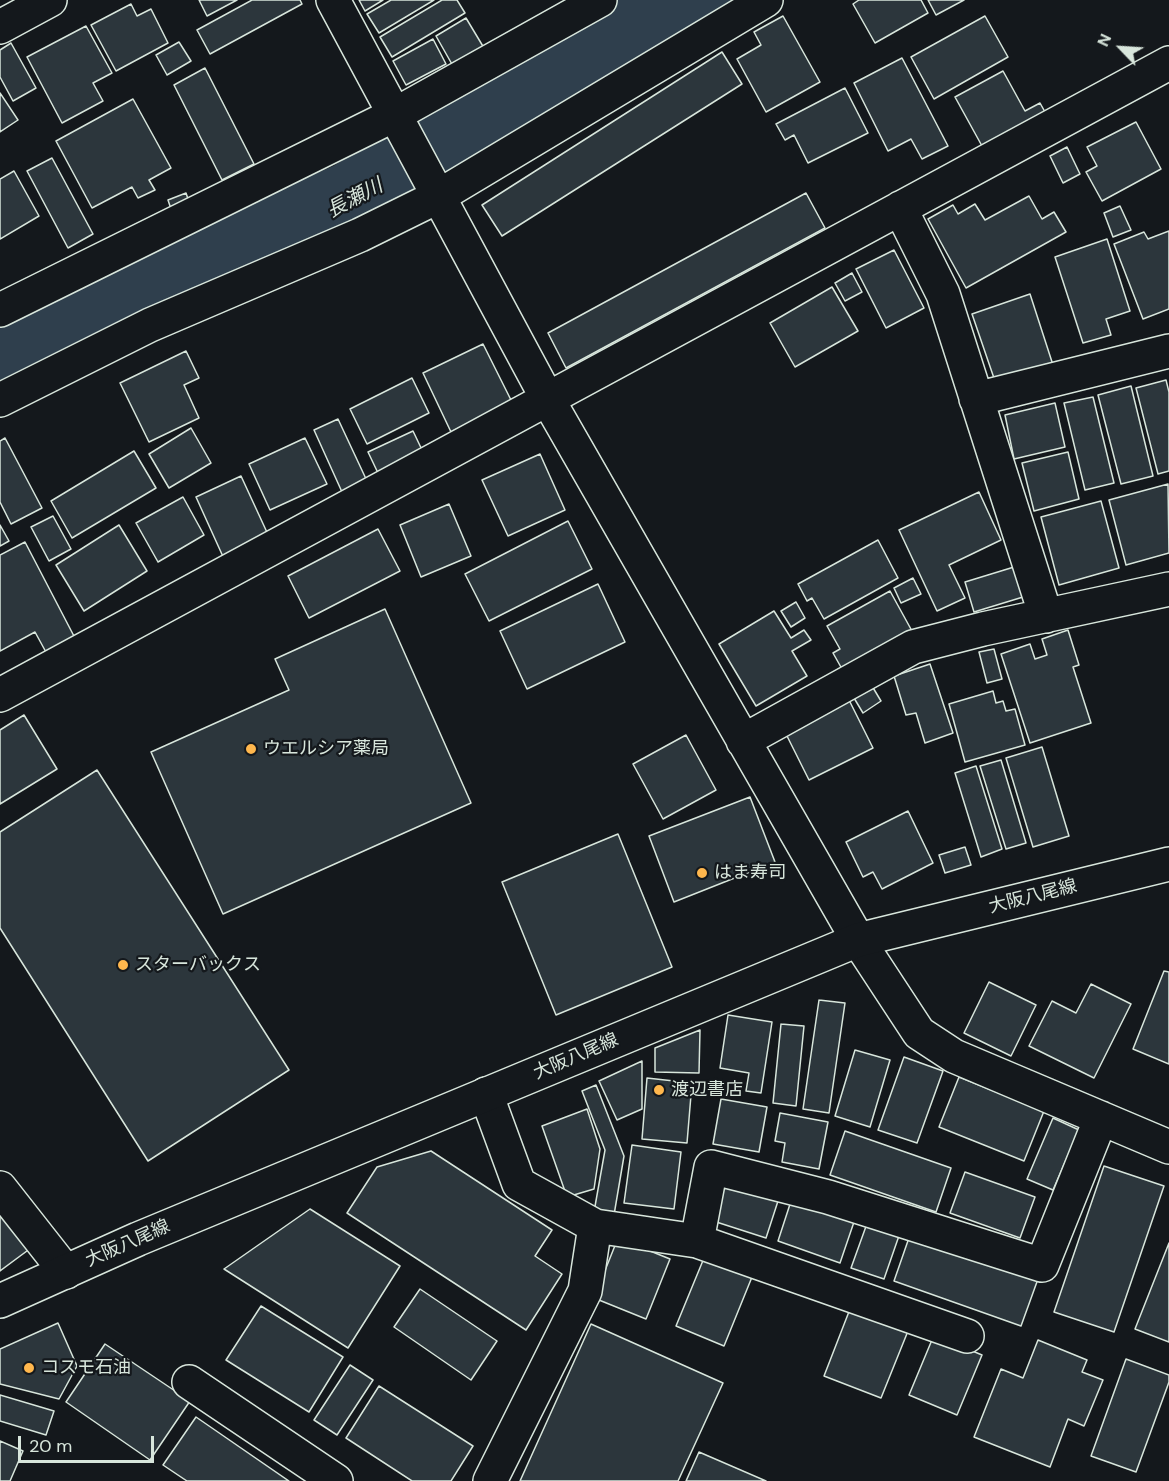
<!DOCTYPE html>
<meta charset="utf-8">
<style>
body{margin:0}
#map{position:relative;width:1169px;height:1481px;overflow:hidden;background:#14181c;font-family:"DM Sans",sans-serif}
canvas{display:block}
.north{position:absolute;left:1091px;top:18px;width:60px;height:60px;-webkit-text-stroke:4px #14181c;paint-order:stroke;rotate:295deg;font-size:16px;font-weight:700;line-height:24px;text-align:center;color:#d8e6dc}
.north::after{content:'';display:block;margin:auto;width:21px;height:27px;background:#d8e6dc;clip-path:polygon(50% 0,100% 100%,50% 72%,0 100%)}
.scale{position:absolute;left:18px;top:1436px;width:136px;height:27px;box-sizing:border-box;border:3px solid #d8e6dc;border-top:0;padding-left:8px;font-size:18px;line-height:21px;white-space:nowrap;color:#d8e6dc;-webkit-text-stroke:4px #14181c;paint-order:stroke}
</style>
<div id="map">
<canvas width="1169" height="1481"></canvas>
<div class="north">N</div>
<div class="scale">20 m</div>
</div>
<script>
const ctx = document.querySelector('canvas').getContext('2d');
ctx.lineJoin = 'round';
function poly(rows) {
  const path = new Path2D();
  for (const r of rows) {
    path.moveTo(r[0], r[1]);
    for (let i = 2; i < r.length; i += 2) path.lineTo(r[i], r[i + 1]);
  }
  return path;
}
function stroke(path, color, width, dash) {
  ctx.strokeStyle = color;
  ctx.lineWidth = width;
  ctx.lineCap = dash ? 'butt' : 'round';
  ctx.setLineDash(dash || []);
  ctx.stroke(path);
}
function fillPath(path, color) {
  ctx.fillStyle = color;
  ctx.fill(path, 'evenodd');
}
function drawText(font, color, halo, rows, align = 'center') {
  ctx.font = font + ' "DM Sans","Noto Sans JP",sans-serif';
  ctx.lineWidth = 4.5;
  ctx.setLineDash([]);
  ctx.textBaseline = 'middle';
  ctx.strokeStyle = halo;
  ctx.fillStyle = color;
  for (const [text, x, y, turn = 0] of rows) {
    ctx.save();
    ctx.translate(x, y);
    ctx.rotate((+turn || 0) * Math.PI / 180);
    ctx.textAlign = isNaN(turn) ? turn : align;
    if (halo) ctx.strokeText(text, 0, 0);
    ctx.fillText(text, 0, 0);
    ctx.restore();
  }
}
stroke(poly([
 [0,362,83,320,353,202,448,143,691,0]
]), '#2f3f4d', 82);
const building = poly([
 [199,0,237,0,207,16,199,0],
 [252,0,300,0,302,4,210,54,197,30,252,0],
 [359,0,383,0,365,11,359,0],
 [391,0,434,0,379,33,367,14,391,0],
 [442,0,457,0,465,13,392,57,380,37,442,0],
 [859,0,921,0,928,13,875,43,853,4,859,0],
 [928,0,964,0,936,15,928,0],
 [131,4,137,16,151,9,168,43,116,71,91,25,131,4],
 [783,16,820,82,766,112,737,59,761,45,754,32,783,16],
 [985,16,1008,57,934,99,911,57,985,16],
 [466,18,484,48,453,66,436,36,466,18],
 [86,26,112,73,93,83,103,101,62,123,27,57,86,26],
 [433,39,446,64,406,85,393,61,433,39],
 [179,42,191,61,167,75,156,55,179,42],
 [11,43,36,88,13,101,0,77,0,50,11,43],
 [722,52,742,84,502,236,482,205,722,52],
 [902,58,948,146,922,159,911,139,888,151,854,83,902,58],
 [205,68,254,164,222,180,174,85,205,68],
 [1003,71,1025,111,1040,103,1045,112,982,146,955,97,1003,71],
 [845,88,868,133,808,163,794,135,785,140,776,124,845,88],
 [0,93,18,120,0,132,0,93],
 [133,99,171,168,149,180,155,190,138,198,132,187,92,208,56,141,133,99],
 [1136,122,1161,169,1102,201,1086,172,1097,166,1087,147,1136,122],
 [1067,147,1080,174,1063,183,1050,156,1067,147],
 [52,158,93,234,68,248,27,171,52,158],
 [14,171,39,216,0,239,0,179,14,171],
 [186,193,189,202,171,209,168,200,186,193],
 [806,193,825,228,566,368,548,333,806,193],
 [1029,196,1042,219,1054,212,1066,232,966,288,928,219,953,205,958,214,975,204,985,220,1029,196],
 [1120,206,1131,230,1113,237,1104,213,1120,206],
 [1169,231,1169,309,1143,319,1114,244,1144,232,1148,239,1169,231],
 [1107,239,1130,311,1106,319,1111,335,1083,343,1055,257,1107,239],
 [894,250,924,308,886,328,856,269,894,250],
 [852,273,862,292,845,301,835,283,852,273],
 [832,287,858,331,795,367,770,323,832,287],
 [1030,294,1053,365,996,384,972,314,1030,294],
 [483,344,512,402,451,432,423,373,483,344],
 [186,351,199,378,184,385,199,418,149,442,120,383,186,351],
 [412,378,429,413,367,444,350,409,412,378],
 [1166,380,1169,392,1169,471,1158,474,1136,388,1166,380],
 [1131,386,1153,476,1121,484,1098,395,1131,386],
 [1093,397,1114,483,1085,490,1064,403,1093,397],
 [1055,403,1065,447,1014,459,1005,415,1055,403],
 [338,419,367,481,342,492,314,430,338,419],
 [191,428,211,463,169,488,149,454,191,428],
 [413,431,423,452,378,473,368,452,413,431],
 [5,438,42,508,11,524,0,502,0,441,5,438],
 [305,438,327,484,270,510,249,464,305,438],
 [134,451,156,488,72,538,51,501,134,451],
 [1068,452,1079,499,1034,511,1022,463,1068,452],
 [540,454,565,510,508,536,482,480,540,454],
 [241,476,271,541,225,561,196,497,241,476],
 [1168,484,1169,553,1126,565,1109,500,1168,484],
 [979,492,1001,540,949,565,965,598,937,611,899,530,979,492],
 [183,497,204,535,158,562,136,523,183,497],
 [1101,501,1119,568,1059,585,1041,517,1101,501],
 [449,504,471,556,421,577,400,525,449,504],
 [53,516,71,549,49,561,31,527,53,516],
 [568,521,592,569,489,621,465,574,568,521],
 [0,525,9,541,0,546,0,525],
 [119,525,147,571,84,611,56,565,119,525],
 [378,529,400,571,309,618,288,576,378,529],
 [878,540,898,578,824,619,812,598,807,601,798,584,878,540],
 [25,542,76,640,47,654,35,632,0,651,0,555,25,542],
 [1014,567,1023,597,974,612,965,582,1014,567],
 [913,578,921,594,901,603,894,588,913,578],
 [598,584,625,642,527,689,500,631,598,584],
 [890,591,912,631,842,669,833,653,840,649,827,626,890,591],
 [796,602,805,618,791,627,781,611,796,602],
 [385,609,471,803,223,914,151,752,289,690,275,659,385,609],
 [774,611,791,638,804,630,811,640,792,651,807,676,756,706,719,644,774,611],
 [1068,630,1079,665,1073,667,1091,723,1030,743,1001,654,1030,644,1035,659,1047,655,1042,639,1068,630],
 [994,649,1002,679,987,683,979,652,994,649],
 [930,664,953,733,925,743,916,713,906,715,894,676,930,664],
 [872,686,881,701,863,713,854,698,872,686],
 [993,691,996,703,1003,701,1006,711,1015,709,1025,745,965,762,949,704,993,691],
 [848,698,873,748,809,780,784,730,848,698],
 [24,715,57,769,0,804,0,730,24,715],
 [686,735,716,790,663,819,633,764,686,735],
 [1042,747,1069,836,1033,847,1006,758,1042,747],
 [1001,760,1026,843,1006,849,980,766,1001,760],
 [976,766,1002,849,981,857,955,773,976,766],
 [97,770,289,1070,148,1161,0,928,0,832,97,770],
 [750,797,775,862,674,902,649,836,750,797],
 [908,811,933,863,882,889,873,872,863,877,846,842,908,811],
 [618,834,672,967,556,1015,502,882,618,834],
 [965,847,971,865,945,873,939,855,965,847],
 [1164,971,1169,972,1169,1064,1133,1049,1164,971],
 [989,982,1036,1005,1011,1056,964,1033,989,982],
 [1091,984,1131,1004,1094,1078,1029,1046,1052,1001,1076,1013,1091,984],
 [819,1000,845,1003,829,1113,803,1109,819,1000],
 [728,1015,772,1022,761,1093,746,1091,749,1073,720,1068,728,1015],
 [781,1024,804,1026,796,1106,773,1103,781,1024],
 [700,1030,699,1073,655,1072,655,1048,700,1030],
 [855,1050,890,1060,870,1127,835,1116,855,1050],
 [904,1057,943,1071,917,1143,878,1130,904,1057],
 [642,1061,642,1109,617,1120,599,1081,642,1061],
 [959,1077,1044,1111,1024,1161,939,1127,959,1077],
 [647,1078,692,1083,687,1143,642,1139,647,1078],
 [596,1085,624,1156,614,1215,594,1212,605,1150,582,1091,596,1085],
 [721,1099,767,1107,759,1152,713,1144,721,1099],
 [587,1109,600,1149,594,1189,567,1197,542,1126,587,1109],
 [780,1113,828,1122,819,1169,782,1162,785,1143,775,1141,780,1113],
 [1053,1118,1079,1130,1053,1190,1027,1179,1053,1118],
 [845,1131,951,1168,936,1212,830,1175,845,1131],
 [632,1145,681,1152,674,1209,624,1203,632,1145],
 [431,1151,552,1230,535,1256,562,1274,526,1330,347,1213,377,1167,431,1151],
 [1104,1166,1164,1186,1114,1332,1054,1312,1104,1166],
 [965,1172,1035,1197,1020,1238,950,1213,965,1172],
 [719,1180,779,1198,766,1238,707,1219,719,1180],
 [0,1198,35,1245,0,1271,0,1198],
 [792,1198,855,1219,840,1263,778,1241,792,1198],
 [310,1209,400,1266,348,1348,224,1269,310,1209],
 [869,1218,901,1230,884,1279,851,1268,869,1218],
 [911,1232,1038,1279,1021,1326,894,1281,911,1232],
 [618,1238,670,1259,646,1319,594,1298,618,1238],
 [1169,1243,1169,1342,1135,1329,1169,1243],
 [704,1258,752,1277,724,1346,676,1326,704,1258],
 [420,1289,497,1341,471,1380,394,1327,420,1289],
 [261,1306,343,1357,309,1412,226,1360,261,1306],
 [850,1309,908,1331,881,1398,824,1376,850,1309],
 [58,1323,77,1366,59,1399,0,1384,0,1349,58,1323],
 [591,1324,723,1383,678,1481,520,1481,591,1324],
 [934,1335,982,1355,957,1415,909,1395,934,1335],
 [1038,1340,1087,1360,1082,1372,1103,1380,1084,1426,1068,1419,1050,1467,974,1437,1001,1369,1023,1378,1038,1340],
 [105,1344,190,1401,150,1460,66,1402,105,1344],
 [1126,1359,1169,1375,1169,1382,1136,1472,1091,1456,1126,1359],
 [350,1365,373,1380,337,1435,314,1420,350,1365],
 [379,1386,473,1446,451,1481,412,1481,346,1438,379,1386],
 [0,1395,54,1411,46,1435,0,1421,0,1395],
 [196,1417,289,1481,187,1481,163,1465,196,1417],
 [0,1441,23,1451,10,1481,0,1481,0,1441],
 [699,1452,766,1481,686,1481,699,1452]
]);
fillPath(building, '#2c363c');
stroke(building, '#d8e6dc', 1.5);
const street = poly([
 [333,0,547,398,858,940,919,1033,954,1056,1169,1147],
 [0,27,50,0],
 [900,208,943,294,1046,616],
 [0,310,396,114,600,0],
 [976,399,1169,351],
 [0,400,150,325,360,235,439,196,766,0],
 [0,695,1169,63],
 [743,741,913,647,983,629,1169,589],
 [486,1094,519,1184,595,1226,697,1241,967,1336],
 [0,1188,66,1272],
 [697,1241,711,1167,828,1197,1042,1265,1101,1118],
 [189,1382,336,1481],
 [490,1481,585,1291,595,1226]
]);
const secondary = poly([
 [0,1301,138,1239,858,940,1169,864]
]);
stroke(street, '#d8e6dc', 36);
stroke(secondary, '#d8e6dc', 36);
stroke(street, '#14181c', 33);
stroke(secondary, '#14181c', 33);
for (const [x, y, r, color] of [
 [251,749,6,"#ffb74d"],
 [702,873,6,"#ffb74d"],
 [123,965,6,"#ffb74d"],
 [659,1090,6,"#ffb74d"],
 [29,1368,6,"#ffb74d"]
]) {
  const dot = new Path2D();
  dot.arc(x, y, r, 0, 2 * Math.PI);
  ctx.fillStyle = color;
  ctx.fill(dot);
  stroke(dot, '#14181c', 2);
}
drawText('18px', '#d8e6dc', '#14181c', [
 ["ウエルシア薬局",263,749],
 ["はま寿司",714,873],
 ["スターバックス",135,965],
 ["渡辺書店",671,1090],
 ["コスモ石油",41,1368]
], 'left');
drawText('18px', '#d8e6dc', '#14181c', [
 ["大阪八尾線",1033,897,-14],
 ["大阪八尾線",576,1057,-23],
 ["大阪八尾線",128,1244,-24]
]);
drawText('italic 20px', '#d8e6dc', '#14181c', [
 ["長瀬川",355,199,-28]
]);
</script>
